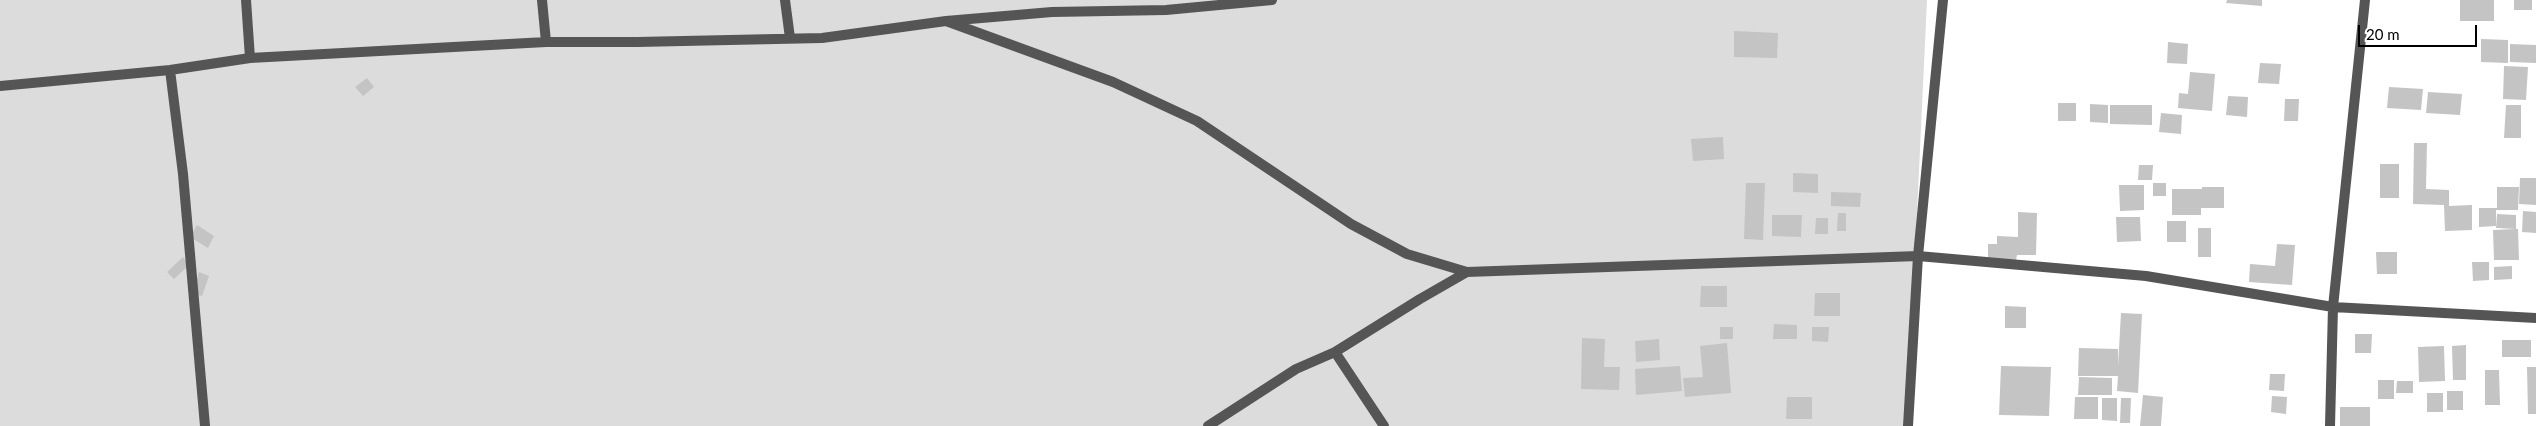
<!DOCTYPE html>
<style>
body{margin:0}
#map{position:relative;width:2536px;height:426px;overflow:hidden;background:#fff;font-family:Lato,sans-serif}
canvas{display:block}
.scale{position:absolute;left:2358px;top:25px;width:119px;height:22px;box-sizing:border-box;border:2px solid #000;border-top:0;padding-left:6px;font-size:15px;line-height:18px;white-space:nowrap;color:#000;-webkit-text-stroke:4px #fff;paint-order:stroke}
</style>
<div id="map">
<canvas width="2536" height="426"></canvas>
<div class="scale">20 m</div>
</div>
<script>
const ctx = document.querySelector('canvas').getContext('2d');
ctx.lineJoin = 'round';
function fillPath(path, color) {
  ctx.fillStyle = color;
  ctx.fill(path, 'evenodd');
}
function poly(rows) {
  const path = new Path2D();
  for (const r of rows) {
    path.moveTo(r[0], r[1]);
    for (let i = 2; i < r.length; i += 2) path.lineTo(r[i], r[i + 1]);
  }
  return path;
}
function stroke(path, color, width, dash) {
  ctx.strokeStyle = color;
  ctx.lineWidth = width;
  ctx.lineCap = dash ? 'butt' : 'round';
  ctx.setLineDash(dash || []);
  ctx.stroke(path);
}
fillPath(poly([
 [0,0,1927,0,1907,426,0,426]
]), '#dcdcdc');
fillPath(poly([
 [2227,0,2262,0,2262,6,2226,3],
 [2460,0,2494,0,2494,21,2460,21],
 [2514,0,2532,0,2532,10,2514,10],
 [1734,31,1778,33,1777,58,1734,57],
 [2481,39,2508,40,2508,63,2481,62],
 [2168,42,2188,44,2187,64,2167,63],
 [2510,44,2536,45,2536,63,2510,62],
 [2260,63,2281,64,2279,84,2258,83],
 [2504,66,2528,67,2526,100,2503,99],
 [2190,72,2215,74,2212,111,2178,108,2179,93,2188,94],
 [367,78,374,87,363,96,355,87],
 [2389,87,2423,89,2421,110,2387,108],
 [2428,92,2462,94,2460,115,2426,113],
 [2228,96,2248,97,2247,117,2226,115],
 [2285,99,2299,99,2298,121,2284,121],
 [2058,103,2076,103,2076,121,2058,121],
 [2090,104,2108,105,2108,123,2090,122],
 [2110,105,2152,105,2152,125,2110,124],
 [2506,105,2521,105,2521,138,2504,138],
 [2161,113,2182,115,2181,134,2159,132],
 [1723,137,1724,159,1693,161,1691,139],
 [2414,143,2427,143,2426,189,2449,190,2449,206,2472,205,2472,230,2445,231,2444,205,2413,204],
 [2380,164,2399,164,2399,198,2380,198],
 [2139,165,2153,165,2152,180,2138,180],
 [1793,173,1818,174,1818,193,1793,192],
 [2520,178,2536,178,2536,205,2519,204],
 [1746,183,1765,183,1763,240,1744,239],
 [2153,183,2166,183,2166,196,2153,196],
 [2119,185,2144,185,2144,210,2120,211],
 [2202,187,2224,187,2224,208,2201,208,2201,215,2172,215,2172,189,2202,189],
 [2497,187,2519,187,2518,210,2496,210,2496,226,2479,227,2479,208,2497,208],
 [1831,192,1861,193,1860,207,1831,206],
 [2523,211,2536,212,2536,233,2522,232],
 [2018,212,2037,213,2036,255,2017,255,2016,260,1988,260,1988,244,1997,244,1997,236,2018,237],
 [1838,213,1846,213,1846,231,1837,231],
 [2497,214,2516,215,2516,229,2496,228],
 [1772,215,1802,215,1801,237,1772,236],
 [2116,217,2140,217,2141,241,2117,242],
 [1816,218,1828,218,1828,234,1815,234],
 [2167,221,2186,221,2186,242,2167,242],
 [197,225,214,236,208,248,190,237],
 [2198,228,2211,228,2211,257,2198,257],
 [2515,229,2518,229,2519,260,2494,260,2493,230],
 [2277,244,2295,245,2292,285,2249,282,2250,264,2275,266],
 [2376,252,2397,252,2397,274,2377,274],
 [183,257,189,265,174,279,167,272],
 [2472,262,2489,262,2489,280,2473,281],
 [2512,266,2512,279,2494,280,2494,267],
 [199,272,209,276,202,296,193,293],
 [1701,286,1727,286,1727,307,1700,307],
 [1815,293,1840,293,1840,316,1814,316],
 [2005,306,2026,307,2026,328,2005,328],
 [2121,313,2142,314,2138,393,2117,391,2118,376,2078,376,2079,348,2118,349,2118,366],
 [1774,324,1797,325,1797,339,1773,339],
 [1720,327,1733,327,1733,339,1720,339],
 [1812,327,1829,327,1828,342,1812,341],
 [2355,334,2372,334,2371,353,2355,353],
 [1582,338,1605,339,1604,367,1620,367,1619,390,1581,389],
 [1659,339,1660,360,1636,362,1635,341],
 [2502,340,2531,340,2531,357,2502,357],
 [1727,343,1731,393,1685,397,1683,378,1703,377,1700,346],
 [2466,345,2466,380,2453,380,2452,346],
 [2444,346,2445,381,2419,382,2418,347],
 [1680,366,1682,391,1636,395,1635,369],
 [2001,366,2051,367,2049,416,1999,415],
 [2527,367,2536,367,2536,414,2528,414],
 [2485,370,2499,370,2500,405,2485,405],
 [2270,374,2285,374,2284,391,2269,390],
 [2079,377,2112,378,2112,395,2078,395],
 [2378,380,2394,380,2394,399,2378,399],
 [2397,381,2413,381,2413,393,2396,393],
 [2447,391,2463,391,2463,410,2447,410],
 [2427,393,2443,393,2443,412,2427,412],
 [2143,395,2163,397,2161,426,2140,426],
 [2272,396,2287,397,2286,414,2271,412],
 [1787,397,1812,397,1812,419,1786,419],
 [2075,397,2098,397,2098,419,2074,419],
 [2102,398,2117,398,2117,421,2102,420],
 [2121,398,2131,398,2130,423,2120,423],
 [2340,407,2370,407,2370,426,2340,426]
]), '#c4c4c4');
stroke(poly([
 [246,0,250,58],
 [542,0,546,42],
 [785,0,790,38],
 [946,21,1113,82,1197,121,1351,224,1407,254,1467,272,1918,256,2146,276,2333,307,2536,318],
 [170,70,183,174,205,426],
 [0,86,170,70,250,58,546,42,637,42,822,38,946,21,1052,12,1166,10,1272,0],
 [1335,352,1384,426],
 [1208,426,1296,369,1335,352,1420,299,1467,272],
 [1908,426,1918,256,1943,0],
 [2330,426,2333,307,2365,0]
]), '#555', 10);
</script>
